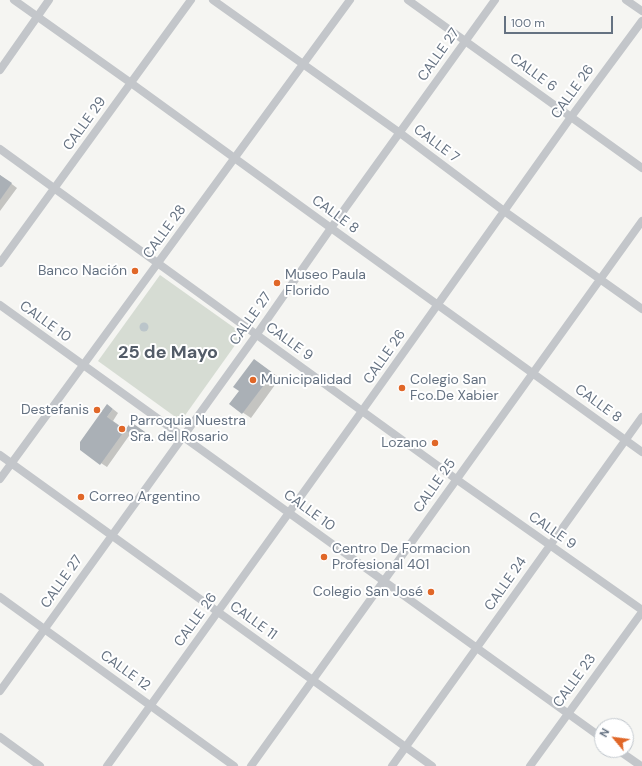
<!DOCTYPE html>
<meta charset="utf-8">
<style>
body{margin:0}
#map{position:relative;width:642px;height:766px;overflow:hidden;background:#f5f5f2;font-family:"DM Sans",sans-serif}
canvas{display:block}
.north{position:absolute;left:594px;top:718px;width:40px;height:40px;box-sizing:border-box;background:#fff;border:1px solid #c1c7cd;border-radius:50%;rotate:299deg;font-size:11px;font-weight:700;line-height:16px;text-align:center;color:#657282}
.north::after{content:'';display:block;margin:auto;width:14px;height:18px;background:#e06728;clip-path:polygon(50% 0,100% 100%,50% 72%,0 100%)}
.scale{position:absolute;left:504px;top:16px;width:109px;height:18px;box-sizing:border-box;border:2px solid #657282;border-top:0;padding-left:5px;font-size:12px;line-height:14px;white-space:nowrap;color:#657282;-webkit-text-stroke:3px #fff;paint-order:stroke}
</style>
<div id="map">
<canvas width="642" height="766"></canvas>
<div class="north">N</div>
<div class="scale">100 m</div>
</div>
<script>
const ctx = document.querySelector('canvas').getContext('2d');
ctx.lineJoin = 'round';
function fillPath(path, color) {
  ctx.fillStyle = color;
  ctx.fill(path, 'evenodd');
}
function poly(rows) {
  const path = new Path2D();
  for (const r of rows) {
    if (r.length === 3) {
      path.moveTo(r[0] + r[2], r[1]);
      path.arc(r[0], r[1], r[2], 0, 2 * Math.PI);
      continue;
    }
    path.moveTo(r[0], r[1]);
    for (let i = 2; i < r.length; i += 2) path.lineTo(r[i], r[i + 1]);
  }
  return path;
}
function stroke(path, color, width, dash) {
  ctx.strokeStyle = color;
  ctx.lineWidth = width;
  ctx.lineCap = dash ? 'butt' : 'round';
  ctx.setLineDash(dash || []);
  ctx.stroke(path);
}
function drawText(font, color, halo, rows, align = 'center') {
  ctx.font = font + ' "DM Sans",sans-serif';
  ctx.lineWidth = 4;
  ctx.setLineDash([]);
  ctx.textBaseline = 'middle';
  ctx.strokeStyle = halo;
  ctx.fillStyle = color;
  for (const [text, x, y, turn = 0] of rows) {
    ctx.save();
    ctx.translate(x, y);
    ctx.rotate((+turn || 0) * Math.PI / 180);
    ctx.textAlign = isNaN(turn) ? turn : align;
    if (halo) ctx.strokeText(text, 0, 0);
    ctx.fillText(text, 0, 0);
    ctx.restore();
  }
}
fillPath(poly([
 [160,275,243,334,181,421,98,361]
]), '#d6dcd3');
fillPath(poly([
 [144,327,4.5]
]), '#bbc5ca');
fillPath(poly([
 [0,175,17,188,0,211],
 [254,360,280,378,251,418,230,404,240,391],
 [113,409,118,413,113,421,126,430,137,427,151,436,146,443,131,433,107,467,81,450]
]), '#0003');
fillPath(poly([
 [0,175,12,183,0,200],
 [254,359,273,373,242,414,229,404,239,391,233,387],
 [107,404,113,409,107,417,125,430,131,422,145,432,140,440,125,430,100,465,80,450,80,442]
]), '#aab0b6');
stroke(poly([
 [14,0,131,83,331,228,642,452],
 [213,0,400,133,504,211,642,309],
 [408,0,642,168],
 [626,0,642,11],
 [0,70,49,0],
 [0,149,456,479,642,610],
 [0,263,191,0],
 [0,305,602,738],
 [0,455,432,766],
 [0,479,350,0],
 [0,597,234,766],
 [0,691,257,334,331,228,495,0],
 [0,737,40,766],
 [618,750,641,766],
 [107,766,362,411,571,117,642,21],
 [251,766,642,221],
 [392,766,642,417],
 [530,766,642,612]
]), '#c3c6ca', 8);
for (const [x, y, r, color] of [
 [135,271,4,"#e06728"],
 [277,283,4,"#e06728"],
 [253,380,4,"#e06728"],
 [402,388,4,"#e06728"],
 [97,410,4,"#e06728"],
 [122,429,4,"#e06728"],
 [435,443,4,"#e06728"],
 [81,497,4,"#e06728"],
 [324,557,4,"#e06728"],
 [431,592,4,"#e06728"]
]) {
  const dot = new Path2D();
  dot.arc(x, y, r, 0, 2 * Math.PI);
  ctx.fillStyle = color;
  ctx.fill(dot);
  stroke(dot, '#fff', 1.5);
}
drawText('14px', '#657282', '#fff', [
 ["CALLE 27",439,55,-55],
 ["CALLE 6",533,73,36],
 ["CALLE 26",573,92,-54],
 ["CALLE 29",85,124,-54],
 ["CALLE 7",436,144,37],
 ["CALLE 8",335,215,36],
 ["CALLE 28",165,232,-54],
 ["CALLE 27",251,319,-55],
 ["CALLE 10",45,322,36],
 ["CALLE 9",289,342,36],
 ["CALLE 26",385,357,-55],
 ["CALLE 8",598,404,36],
 ["CALLE 25",435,486,-55],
 ["CALLE 10",309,511,36],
 ["CALLE 9",552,531,35],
 ["CALLE 27",62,582,-55],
 ["CALLE 24",506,584,-55],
 ["CALLE 26",196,620,-54],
 ["CALLE 11",253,621,36],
 ["CALLE 12",125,671,36],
 ["CALLE 23",575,681,-54]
]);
drawText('14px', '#657282', '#fff', [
 ["Banco Nación",127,271,"right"],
 ["Museo Paula",285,275],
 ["Florido",285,291],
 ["Municipalidad",261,380],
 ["Colegio San",410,380],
 ["Fco.De Xabier",410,396],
 ["Destefanis",89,410,"right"],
 ["Parroquia Nuestra",130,421],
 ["Sra. del Rosario",130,437],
 ["Lozano",427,443,"right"],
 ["Correo Argentino",89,497],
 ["Centro De Formacion",332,549],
 ["Profesional 401",332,565],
 ["Colegio San José",423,592,"right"]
], 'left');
drawText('bold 18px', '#535c68', '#fff', [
 ["25 de Mayo",168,353]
]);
</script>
